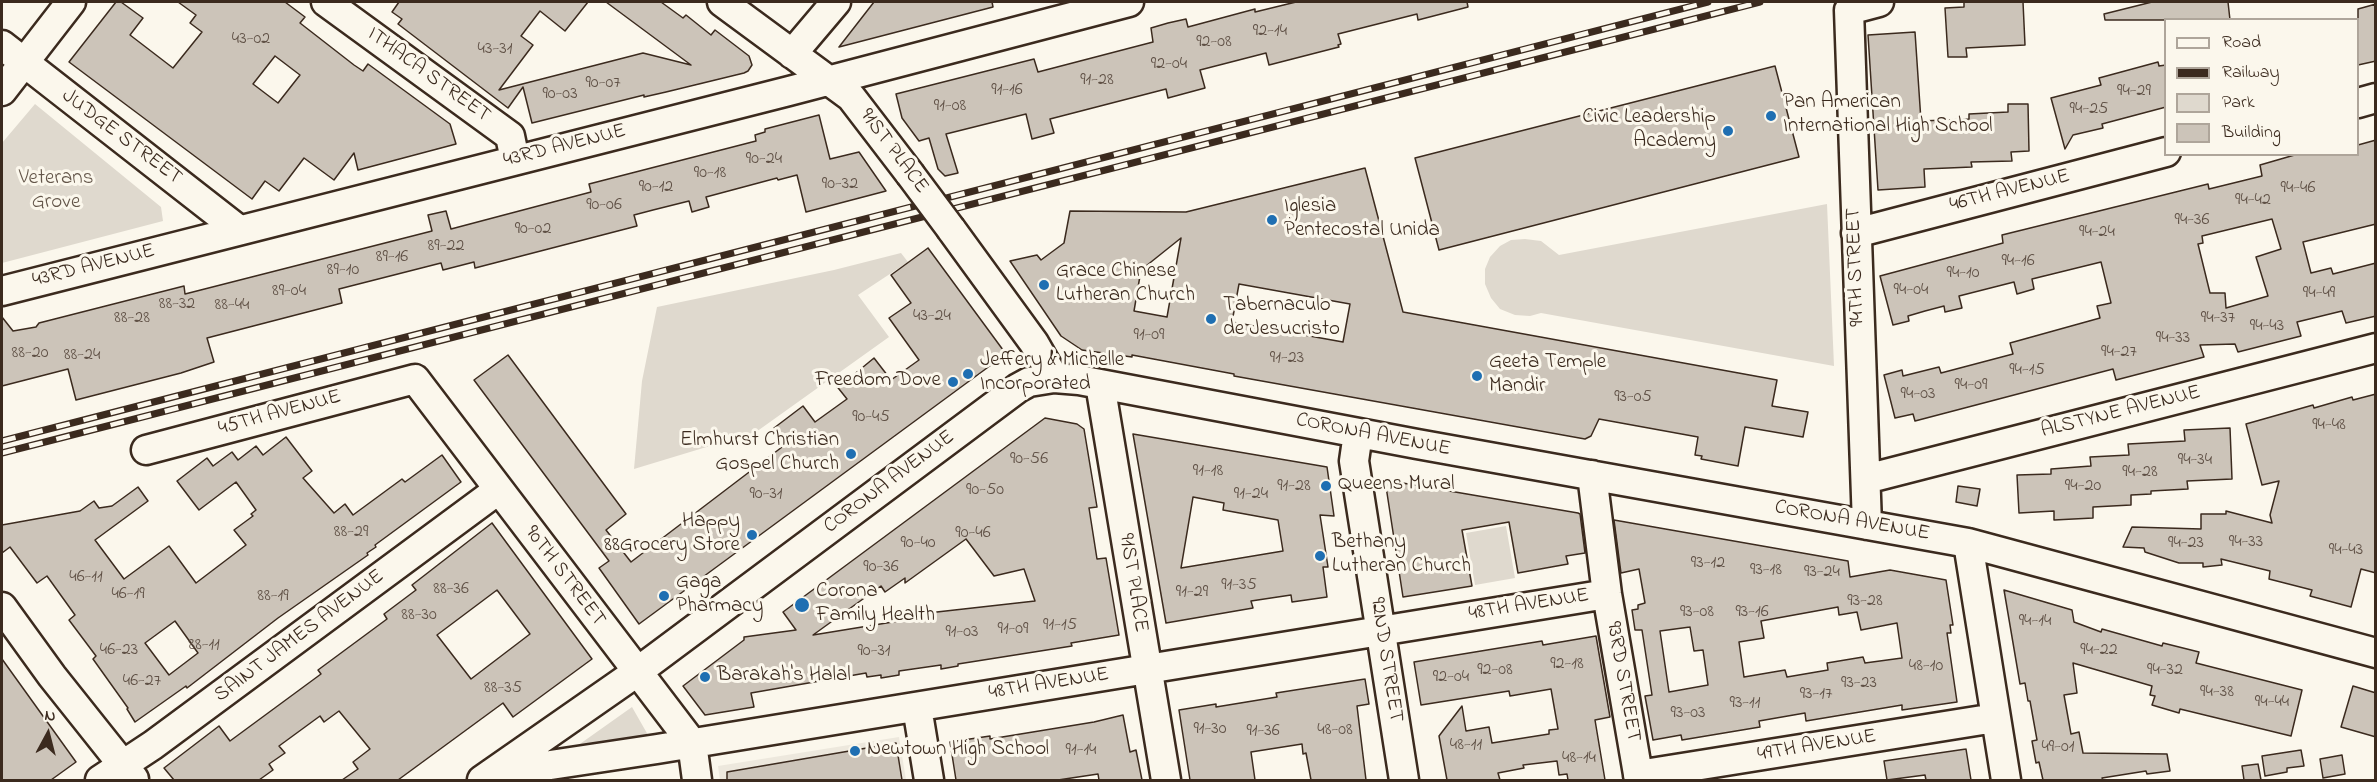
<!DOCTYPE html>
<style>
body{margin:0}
#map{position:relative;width:2377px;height:782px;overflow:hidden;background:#fbf7ec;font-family:"Indie Flower",sans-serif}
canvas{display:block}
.frame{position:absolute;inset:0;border:3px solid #3b2a1e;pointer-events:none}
.legend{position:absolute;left:2164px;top:18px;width:195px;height:138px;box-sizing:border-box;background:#fbf7ec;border:2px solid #aea59a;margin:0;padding:8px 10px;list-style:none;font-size:18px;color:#3b2a1e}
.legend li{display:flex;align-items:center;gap:12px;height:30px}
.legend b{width:30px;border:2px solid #aea59a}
.north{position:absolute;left:18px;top:704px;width:60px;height:60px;-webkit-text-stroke:4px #fbf7ec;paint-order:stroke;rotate:7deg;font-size:16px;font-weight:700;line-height:24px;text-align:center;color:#3b2a1e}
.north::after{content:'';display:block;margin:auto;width:21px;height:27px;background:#3b2a1e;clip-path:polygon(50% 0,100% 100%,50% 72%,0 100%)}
</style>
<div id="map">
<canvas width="2377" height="782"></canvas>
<div class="frame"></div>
<ul class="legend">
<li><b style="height:8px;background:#fbf7ec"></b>Road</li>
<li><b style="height:8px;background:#3b2a1e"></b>Railway</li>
<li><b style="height:16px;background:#dfd9ce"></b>Park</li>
<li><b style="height:16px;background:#ccc4b9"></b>Building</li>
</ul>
<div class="north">N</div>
</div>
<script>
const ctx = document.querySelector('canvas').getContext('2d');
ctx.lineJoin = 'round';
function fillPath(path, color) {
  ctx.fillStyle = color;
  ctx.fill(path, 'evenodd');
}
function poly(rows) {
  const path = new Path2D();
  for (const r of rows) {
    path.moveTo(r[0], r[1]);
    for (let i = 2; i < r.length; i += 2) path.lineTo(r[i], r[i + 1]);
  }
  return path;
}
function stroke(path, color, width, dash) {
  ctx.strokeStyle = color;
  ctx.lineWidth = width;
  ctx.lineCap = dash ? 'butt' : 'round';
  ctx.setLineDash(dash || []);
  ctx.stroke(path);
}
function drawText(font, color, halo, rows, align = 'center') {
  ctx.font = font + ' "Indie Flower",sans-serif';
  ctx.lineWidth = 6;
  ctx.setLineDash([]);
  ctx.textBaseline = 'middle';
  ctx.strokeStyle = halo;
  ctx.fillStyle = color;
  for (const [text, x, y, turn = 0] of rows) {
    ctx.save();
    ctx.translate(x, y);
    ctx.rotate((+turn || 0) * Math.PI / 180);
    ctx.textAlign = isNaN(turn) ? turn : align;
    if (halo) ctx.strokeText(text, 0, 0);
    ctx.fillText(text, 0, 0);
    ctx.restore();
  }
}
fillPath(poly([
 [899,737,906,780,720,780,718,766]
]), '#ede8dd');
fillPath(poly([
 [35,104,161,207,163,221,2,263,2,143],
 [1827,204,1834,366,1541,313,1530,316,1515,315,1500,309,1491,298,1485,284,1485,269,1490,257,1500,246,1511,240,1525,239,1541,241,1559,255],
 [901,253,908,262,858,295,889,337,756,432,634,469,642,381,657,307,834,270],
 [1506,526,1515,578,1475,585,1466,533],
 [632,707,648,735,577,746]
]), '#dfd9ce');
const building = poly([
 [116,2,121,2,143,18,130,35,173,68,202,32,190,23,196,15,178,2,285,2,305,17,300,23,354,65,363,71,368,64,450,124,456,144,358,170,354,153,334,180,304,158,279,191,265,181,252,199,69,62,116,2],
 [275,56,300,75,278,103,253,84,275,56],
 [399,2,588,2,565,31,540,11,521,36,533,45,499,90,643,53,691,65,606,2,661,2,683,18,686,15,711,35,715,30,749,56,752,65,748,71,744,73,666,92,644,97,644,95,532,123,523,87,508,108,398,24,402,19,392,12,399,2],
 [874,2,992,2,993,7,839,47,874,2],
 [1296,2,1467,2,1468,7,1418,20,1417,14,1338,34,1341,44,1338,45,1339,47,1269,65,1266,53,1200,70,1205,88,1168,98,1166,89,1050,119,1054,133,1032,139,1026,114,946,134,958,173,945,176,938,169,929,138,919,141,902,118,896,94,1034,59,1038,72,1153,42,1151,28,1168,23,1186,19,1188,27,1255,9,1255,12,1296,2],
 [1964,2,2023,2,2025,45,1966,48,1967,57,1948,57,1945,8,1964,7,1964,2],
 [2152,2,2228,2,2230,20,2105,20,2104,14,2152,2],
 [2376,4,2376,61,2358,65,2358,9,2376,4],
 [1915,32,1921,121,1969,119,1969,114,2008,112,2008,104,2028,104,2029,151,2011,152,2012,161,1971,162,1972,167,1924,169,1925,187,1878,190,1868,35,1915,32],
 [2158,62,2159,66,2166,65,2166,107,2102,124,2103,128,2073,135,2065,149,2051,98,2101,85,2099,78,2158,62],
 [1775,66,1799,157,1439,250,1415,158,1775,66],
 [819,115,830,159,859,152,886,191,806,212,797,175,778,180,777,178,706,197,709,207,692,212,689,201,653,210,634,215,637,226,475,268,474,262,443,270,441,263,339,289,342,303,207,338,214,362,181,373,76,400,68,369,2,386,2,317,13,331,36,327,39,323,184,286,185,294,432,231,428,215,446,211,451,229,591,192,589,184,756,141,755,135,765,132,765,129,819,115],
 [2376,140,2376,224,2303,242,2311,273,2331,268,2333,274,2376,263,2376,316,2346,323,2342,311,2297,322,2301,336,2238,352,2235,344,2200,345,2204,357,2116,380,2113,369,1915,421,1913,414,1895,418,1884,375,1902,370,1903,376,1939,367,1941,373,2013,354,2010,343,2100,318,2097,306,2111,303,2101,262,2032,279,2034,289,2017,294,2014,282,1959,296,1962,308,1945,312,1944,306,1925,311,1908,316,1909,321,1893,325,1880,276,2003,243,2002,235,2208,184,2209,189,2262,176,2260,165,2298,154,2358,154,2358,145,2376,140],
 [2272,219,2281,249,2256,257,2268,296,2226,308,2225,293,2210,293,2198,244,2203,243,2202,236,2272,219],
 [1365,168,1403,312,1777,380,1772,406,1808,412,1803,437,1745,427,1738,466,1701,459,1702,456,1695,455,1698,437,1599,419,1591,436,1585,439,1234,376,1234,374,1132,355,1132,357,1082,350,1061,336,1010,261,1037,255,1041,260,1064,243,1070,211,1186,212,1365,168],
 [1181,238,1167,317,1134,311,1141,270,1181,238],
 [1239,284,1350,304,1343,342,1232,322,1239,284],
 [928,248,1006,354,639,624,599,568,609,561,474,380,508,355,626,514,606,530,631,562,786,444,774,428,803,406,815,422,847,399,835,384,849,374,851,377,874,358,891,380,919,360,889,318,911,303,891,275,928,248],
 [2376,394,2376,573,2361,569,2351,607,2310,596,2312,590,2269,579,2270,571,2221,559,2222,565,2203,567,2203,563,2179,563,2145,552,2144,548,2123,547,2132,527,2201,529,2201,514,2226,514,2226,511,2272,523,2270,515,2279,481,2262,485,2246,424,2313,405,2314,408,2352,397,2353,400,2376,394],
 [1045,418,1077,424,1084,429,1097,507,1089,508,1097,559,1106,558,1119,635,1071,643,1072,646,958,664,958,666,941,669,941,665,899,671,899,675,881,678,881,675,867,677,866,673,751,693,754,707,705,715,683,686,744,640,744,637,796,630,783,612,1045,418],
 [966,539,994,576,1024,569,1035,601,910,615,911,619,813,635,881,586,885,592,905,578,905,583,966,539],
 [2230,428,2232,479,2187,481,2188,489,2151,491,2151,494,2131,495,2131,505,2093,507,2093,518,2054,520,2054,511,2019,513,2017,475,2051,474,2051,469,2091,466,2090,457,2129,455,2128,444,2185,441,2184,430,2230,428],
 [1133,434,1327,467,1334,516,1320,515,1328,567,1323,567,1327,597,1292,602,1291,595,1251,601,1253,608,1166,623,1133,434],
 [1193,497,1224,503,1223,510,1278,520,1283,551,1181,568,1193,497],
 [286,437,312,471,303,478,334,513,345,504,353,515,402,479,405,482,442,455,461,482,375,545,376,547,367,553,368,555,278,618,187,688,186,686,135,722,127,709,128,708,93,659,96,656,69,620,75,615,47,576,37,583,10,547,2,553,2,525,80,511,94,501,99,508,112,506,138,487,148,501,95,540,124,579,169,546,196,583,246,545,234,530,253,516,251,514,256,510,236,482,199,510,177,481,207,458,213,466,232,452,238,460,256,446,263,455,286,437],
 [175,621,198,653,169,675,145,643,175,621],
 [1385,480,1578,513,1580,514,1585,553,1566,556,1568,564,1518,573,1509,522,1462,530,1472,586,1403,597,1385,480],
 [1958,486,1980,489,1977,506,1956,502,1958,486],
 [1614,520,1848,561,1850,577,1890,570,1946,580,1953,625,1950,625,1951,633,1947,633,1957,702,1902,710,1902,705,1806,721,1805,713,1759,721,1760,727,1682,740,1681,735,1653,740,1645,696,1652,695,1642,630,1635,630,1632,610,1638,609,1638,605,1645,603,1639,569,1621,573,1614,520],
 [1838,607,1839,615,1857,612,1861,630,1897,623,1902,658,1865,663,1863,657,1827,663,1828,670,1787,677,1785,670,1744,677,1739,642,1764,638,1761,621,1838,607],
 [1690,627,1694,651,1703,650,1708,685,1669,692,1660,631,1690,627],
 [492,523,592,659,513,717,503,703,398,780,342,780,358,769,353,762,370,749,339,711,324,722,320,716,279,746,285,753,269,764,273,770,259,780,174,780,164,768,219,726,230,741,321,674,318,670,387,619,384,614,416,590,412,585,492,523],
 [497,590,530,634,471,679,437,635,497,590],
 [2004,590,2072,610,2074,622,2101,632,2102,629,2162,646,2163,643,2199,652,2196,663,2302,690,2291,736,2180,709,2179,713,2152,705,2155,696,2150,695,2152,686,2073,663,2077,693,2064,695,2071,734,2079,732,2083,753,2167,754,2170,771,2147,774,2146,771,2102,778,2103,780,2043,780,2039,762,2036,763,2032,741,2037,740,2030,701,2028,701,2025,683,2020,684,2004,590],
 [1596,636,1610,717,1595,720,1605,780,1568,780,1567,774,1559,775,1557,761,1523,765,1524,768,1498,773,1500,780,1447,780,1439,736,1462,706,1466,731,1489,727,1492,743,1549,734,1549,730,1558,729,1551,689,1510,696,1509,691,1421,705,1414,662,1542,641,1543,645,1596,636],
 [2,659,76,762,51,780,2,780,2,659],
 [1365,679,1369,704,1357,706,1366,780,1311,780,1306,753,1303,754,1302,744,1251,752,1255,780,1190,780,1179,710,1216,704,1216,707,1277,697,1276,693,1365,679],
 [2353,686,2376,693,2376,737,2341,727,2353,686],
 [1123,715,1130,752,1136,750,1142,780,1099,780,1098,774,1058,780,956,780,950,742,990,736,990,739,1094,722,1123,715],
 [896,743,902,780,727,780,727,772,896,743],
 [1966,749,1971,780,1926,780,1925,775,1887,780,1884,761,1966,749],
 [2301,750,2304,766,2287,768,2287,772,2265,776,2262,756,2301,750],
 [2342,755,2345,774,2323,778,2320,759,2342,755],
 [2258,764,2261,780,2244,780,2242,766,2258,764]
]);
fillPath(building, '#ccc4b9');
stroke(building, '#3b2a1e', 1.5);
const minor = poly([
 [326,2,510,136,515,160],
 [722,2,851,97,910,174],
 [2,45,239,230],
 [792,54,836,2],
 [2,91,71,2],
 [2358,103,2376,98],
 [951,229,1034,343,1054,378],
 [1856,233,2166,152],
 [2,291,789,91,1129,2],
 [1100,384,1166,780],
 [1358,433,1354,461,1404,780],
 [146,450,415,379,692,743,697,780],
 [1592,475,1607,594,1639,780],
 [1866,479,2376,348],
 [1867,525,1849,10,1879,2],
 [1968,543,2006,780],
 [2,607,52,676,134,779],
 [917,707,929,780],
 [497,773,657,749,1607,594],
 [1638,775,1995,718],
 [100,780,153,745,498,490],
 [482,780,637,672,1018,388,1029,382,1054,378,1079,380,1417,444,1968,543,2376,653]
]);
stroke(minor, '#3b2a1e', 33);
stroke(minor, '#fbf7ec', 28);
const rail = poly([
 [2,441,1708,2],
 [2,453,1760,2]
]);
stroke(rail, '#3b2a1e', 7);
stroke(rail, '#fbf7ec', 4.5, [14]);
const minorBridge = poly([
 [910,174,951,229]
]);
stroke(minorBridge, '#3b2a1e', 33, []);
stroke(minorBridge, '#fbf7ec', 28);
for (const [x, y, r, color] of [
 [1771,116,6,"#1f6fb2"],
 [1728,131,6,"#1f6fb2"],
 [1272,220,6,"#1f6fb2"],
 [1044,285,6,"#1f6fb2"],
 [1211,319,6,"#1f6fb2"],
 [968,374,6,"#1f6fb2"],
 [1477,376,6,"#1f6fb2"],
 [953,382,6,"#1f6fb2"],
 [851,454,6,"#1f6fb2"],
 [1326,486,6,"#1f6fb2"],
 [752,535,6,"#1f6fb2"],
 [1320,556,6,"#1f6fb2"],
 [664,596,6,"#1f6fb2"],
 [802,605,8,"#1f6fb2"],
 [705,677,6,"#1f6fb2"],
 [855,751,6,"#1f6fb2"]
]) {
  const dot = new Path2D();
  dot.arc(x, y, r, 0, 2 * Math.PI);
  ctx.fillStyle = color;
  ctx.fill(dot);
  stroke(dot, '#fbf7ec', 2);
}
drawText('18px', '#5f5045', null, [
 ["92-14",1270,32],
 ["43-02",251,40],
 ["92-08",1214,43],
 ["43-31",495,50],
 ["92-04",1169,65],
 ["91-28",1097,81],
 ["90-07",603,84],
 ["91-16",1007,91],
 ["94-29",2134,92],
 ["90-03",560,95],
 ["91-08",950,107],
 ["94-25",2089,110],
 ["90-24",764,160],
 ["90-18",710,174],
 ["90-32",840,185],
 ["90-12",656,188],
 ["94-46",2298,189],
 ["94-42",2253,201],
 ["90-06",604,206],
 ["94-36",2192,221],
 ["90-02",533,230],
 ["94-24",2097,233],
 ["89-22",446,247],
 ["89-16",392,258],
 ["94-16",2018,262],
 ["89-10",343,271],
 ["94-10",1963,274],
 ["94-04",1911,291],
 ["89-04",289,292],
 ["94-49",2319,294],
 ["88-32",177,305],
 ["88-44",232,306],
 ["43-24",932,317],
 ["88-28",132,319],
 ["94-37",2218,319],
 ["94-43",2267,327],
 ["91-09",1149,336],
 ["94-33",2173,339],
 ["94-27",2119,353],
 ["88-20",30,354],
 ["88-24",82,356],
 ["91-23",1287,359],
 ["94-15",2027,371],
 ["94-09",1971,386],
 ["94-03",1918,395],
 ["93-05",1633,398],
 ["90-45",871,418],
 ["94-48",2329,426],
 ["90-56",1029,460],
 ["94-34",2195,461],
 ["91-18",1208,472],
 ["94-28",2140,473],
 ["91-28",1294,487],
 ["94-20",2083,487],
 ["90-50",985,491],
 ["90-31",766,495],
 ["91-24",1251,495],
 ["88-29",351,533],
 ["90-46",973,534],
 ["94-33",2246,543],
 ["90-40",918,544],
 ["94-23",2186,544],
 ["94-43",2346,551],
 ["93-12",1708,564],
 ["90-36",881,568],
 ["93-18",1766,571],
 ["93-24",1822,573],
 ["46-11",86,578],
 ["91-35",1239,586],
 ["88-36",451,590],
 ["91-29",1192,593],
 ["46-19",128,595],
 ["88-19",273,597],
 ["93-28",1865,602],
 ["93-08",1697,613],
 ["93-16",1752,613],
 ["88-30",419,616],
 ["94-14",2035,622],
 ["91-15",1060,626],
 ["91-09",1013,630],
 ["91-03",962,633],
 ["88-11",204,646],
 ["46-23",119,651],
 ["94-22",2099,651],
 ["90-31",874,652],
 ["92-18",1567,665],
 ["48-10",1926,667],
 ["92-08",1495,671],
 ["94-32",2165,671],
 ["92-04",1451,678],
 ["46-27",142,682],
 ["93-23",1859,684],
 ["88-35",503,689],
 ["94-38",2217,693],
 ["93-17",1816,695],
 ["94-44",2272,703],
 ["93-11",1745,704],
 ["93-03",1688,714],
 ["91-30",1210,730],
 ["48-08",1335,731],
 ["91-36",1263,732],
 ["48-11",1466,746],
 ["49-01",2058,748],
 ["91-14",1081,751],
 ["48-14",1579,759]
]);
drawText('21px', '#3b2a1e', '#fbf7ec', [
 ["ITHACA STREET",428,76,36],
 ["JUDGE STREET",121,138,37],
 ["43RD AVENUE",565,147,-14],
 ["91ST PLACE",893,152,53],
 ["46TH AVENUE",2010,192,-14],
 ["43RD AVENUE",94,267,-14],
 ["94TH STREET",1857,267,-92],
 ["ALSTYNE AVENUE",2121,413,-14],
 ["45TH AVENUE",280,414,-15],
 ["CORONA AVENUE",1373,436,11],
 ["CORONA AVENUE",890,483,-37],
 ["CORONA AVENUE",1852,522,10],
 ["90TH STREET",564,577,53],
 ["91ST PLACE",1132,583,81],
 ["48TH AVENUE",1529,606,-9],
 ["SAINT JAMES AVENUE",300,637,-37],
 ["92ND STREET",1385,660,81],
 ["93RD STREET",1622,682,80],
 ["48TH AVENUE",1049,685,-9],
 ["49TH AVENUE",1817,747,-9]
]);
drawText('21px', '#3b2a1e', '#fbf7ec', [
 ["Pan American",1783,104],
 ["International High School",1783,128],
 ["Civic Leadership",1716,119,"right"],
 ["Academy",1716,143,"right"],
 ["Iglesia",1284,208],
 ["Pentecostal Unida",1284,232],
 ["Grace Chinese",1056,273],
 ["Lutheran Church",1056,297],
 ["Tabernaculo",1223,307],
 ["de Jesucristo",1223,331],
 ["Jeffery & Michelle",980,362],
 ["Incorporated",980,386],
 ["Geeta Temple",1489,364],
 ["Mandir",1489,388],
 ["Freedom Dove",941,382,"right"],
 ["Elmhurst Christian",839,442,"right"],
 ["Gospel Church",839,466,"right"],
 ["Queens Mural",1338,486],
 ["Happy",740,523,"right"],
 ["88Grocery Store",740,547,"right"],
 ["Bethany",1332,544],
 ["Lutheran Church",1332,568],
 ["Gaga",676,584],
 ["Pharmacy",676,608],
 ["Corona",816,593],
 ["Family Health",816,617],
 ["Barakah's Halal",717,677],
 ["Newtown High School",867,751]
], 'left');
drawText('21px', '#64564a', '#fbf7ec', [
 ["Veterans",56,180],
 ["Grove",56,204]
]);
</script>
